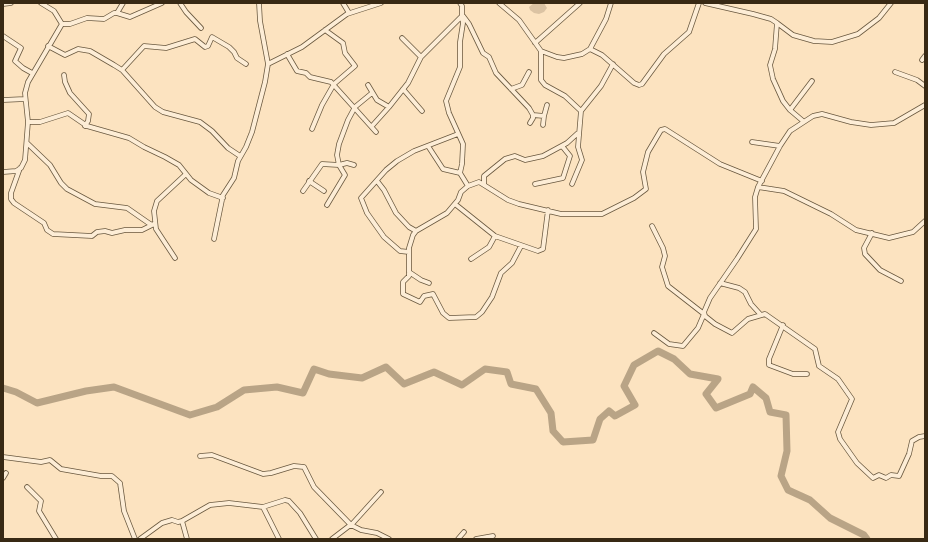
<!DOCTYPE html>
<style>
body{margin:0}
#map{position:relative;width:928px;height:542px;overflow:hidden;background:#fce3c0;font-family:Vollkorn,serif}
canvas{display:block}
.frame{position:absolute;inset:0;border:4px solid #382914;pointer-events:none}
</style>
<div id="map">
<canvas width="928" height="542"></canvas>
<div class="frame"></div>
</div>
<script>
const ctx = document.querySelector('canvas').getContext('2d');
ctx.lineJoin = 'round';
function fillPath(path, color) {
  ctx.fillStyle = color;
  ctx.fill(path, 'evenodd');
}
function poly(rows) {
  const path = new Path2D();
  for (const r of rows) {
    path.moveTo(r[0], r[1]);
    for (let i = 2; i < r.length; i += 2) path.lineTo(r[i], r[i + 1]);
  }
  return path;
}
function stroke(path, color, width, dash) {
  ctx.strokeStyle = color;
  ctx.lineWidth = width;
  ctx.lineCap = dash ? 'butt' : 'round';
  ctx.setLineDash(dash || []);
  ctx.stroke(path);
}
fillPath(poly([
 [534,3,544,3,547,8,544,12,539,14,534,13,530,10,529,7]
]), '#dbc3a3');
stroke(poly([
 [3,388,16,392,37,403,86,391,114,387,190,415,217,407,244,390,277,387,303,393,314,369,329,374,362,378,386,367,404,384,434,372,462,385,485,369,507,372,511,384,536,389,551,413,553,431,563,442,593,440,600,419,609,411,615,416,635,405,624,386,634,365,658,351,674,359,690,374,718,379,706,394,716,408,750,394,753,387,766,398,770,412,786,415,787,451,781,476,788,490,810,500,830,518,864,535,867,539]
]), '#b9a486', 7);
const street = poly([
 [180,3,186,12,201,28],
 [343,3,349,13],
 [499,3,519,20,541,51,557,57,564,58,582,54,590,49,606,19,611,3],
 [705,3,753,14,771,19,777,23,775,49,770,65,773,79,783,101,790,110,803,121],
 [3,4,11,3],
 [117,13,130,17,162,3],
 [462,16,463,23,460,42,460,67,446,101,449,113,463,144,462,164,460,173,468,186],
 [463,16,469,24,483,53,489,57,496,73,529,108,533,115,533,118,530,123],
 [777,23,793,35,814,41,832,42,858,34,879,18,891,3],
 [62,24,70,24,87,18,104,19,114,13,117,13,123,3],
 [3,36,21,48,15,61,23,68,32,73],
 [402,38,421,57],
 [535,43,580,3],
 [48,46,65,55,78,49,90,51,114,65,122,70,155,107,163,112,200,122,212,131,228,148,240,156],
 [590,49,602,55,634,83,639,85,642,84,664,54,689,32,699,3],
 [541,51,541,80,545,85,565,96,581,111,578,147,582,160,572,184],
 [287,54,297,71,306,73,310,77,331,82,376,132],
 [922,60,925,56],
 [268,64,302,47,347,14,381,3],
 [122,70,144,46,166,48,195,39,205,47,208,46,212,37,229,47,234,52,237,58,246,64],
 [895,72,917,80,925,86],
 [64,75,65,82,70,93,89,114,88,121,85,126],
 [368,85,377,100,389,107,408,83,421,57,462,16,462,6,460,3],
 [403,89,422,111],
 [511,89,522,85,529,72],
 [3,100,25,99],
 [925,105,894,123,871,125,851,122,822,114,813,116,790,131,780,146,758,187,784,191,831,214,856,230,889,238,913,232,925,221],
 [790,110,812,81],
 [581,111,601,86,613,64],
 [533,115,544,116,543,125],
 [544,116,547,105],
 [28,122,40,122,68,113,87,126,129,138,144,147,165,157,179,165,191,180,209,193,223,198],
 [372,126,389,107],
 [312,129,322,105,334,84,355,66,345,53,343,43,325,30],
 [578,133,567,143,543,156,525,160,515,156,505,159,484,176,484,185,508,200,519,204,561,214,602,214,634,198,646,189,643,172,648,152,661,130,665,129,720,164,762,181],
 [752,142,780,146],
 [27,143,50,165,61,183,67,189,95,204,127,208,150,224,155,225],
 [428,146,443,169,460,173],
 [20,168,11,193,11,199,14,203,44,223,47,230,53,234,92,236,97,232,105,231,112,233,125,230,142,230,152,225],
 [3,172,16,171,21,168,25,160,28,122,25,93,28,82,62,24,54,11,41,3],
 [309,181,324,191],
 [377,181,384,190,396,213,409,227,416,231],
 [535,184,563,178,570,156,562,146],
 [484,185,479,182,468,186,461,192,458,200,447,213,416,231,413,235,409,248,409,276,403,282,403,294,420,302,424,296,433,294,443,313,449,318,476,317,482,312,492,297,501,273,512,263,521,246],
 [758,187,755,197,756,229,737,259,710,298,704,312,705,316,715,324,732,333,748,319,765,314,815,349,819,366,838,379,852,399,838,432,840,439,857,463,873,478,879,475,886,478,891,475,899,476,909,454,912,441,919,437,925,436],
 [303,191,322,164,339,165,347,163,354,165],
 [455,204,495,236,538,251,543,249,548,210],
 [327,205,345,175,339,165,337,155,339,144,348,120,355,107,372,93],
 [652,226,663,248,665,256,662,267,668,286,704,314,698,328,683,346,669,344,654,333],
 [872,233,864,248,865,254,880,270,901,281],
 [214,239,223,195,234,178,238,161,246,147,252,132,265,82,268,64,260,21,259,3],
 [409,252,400,251,384,237,367,213,361,198,386,170,397,161,414,151,458,134],
 [175,258,156,229,154,211,157,201,186,174],
 [471,259,489,247,495,236],
 [409,272,421,280,429,283],
 [720,283,739,288,745,292,751,304,760,314],
 [783,325,769,359,769,365,793,374,807,374],
 [200,456,212,455,263,474,271,473,294,466,304,467,314,487,351,525,361,530,377,533,389,539],
 [3,457,41,462,50,460,61,469,101,476,112,476,120,483,124,511,135,539],
 [3,478,6,473],
 [27,487,41,501,39,511,56,539],
 [263,507,279,539],
 [182,521,187,539],
 [140,539,162,523,172,520,178,522,182,521,210,505,229,503,263,507,285,500,289,501,300,513,316,539],
 [332,539,353,523,381,492],
 [458,539,464,532],
 [476,539,493,536]
]);
stroke(street, '#69583f', 5.5);
stroke(street, '#fdedd6', 4);
</script>
